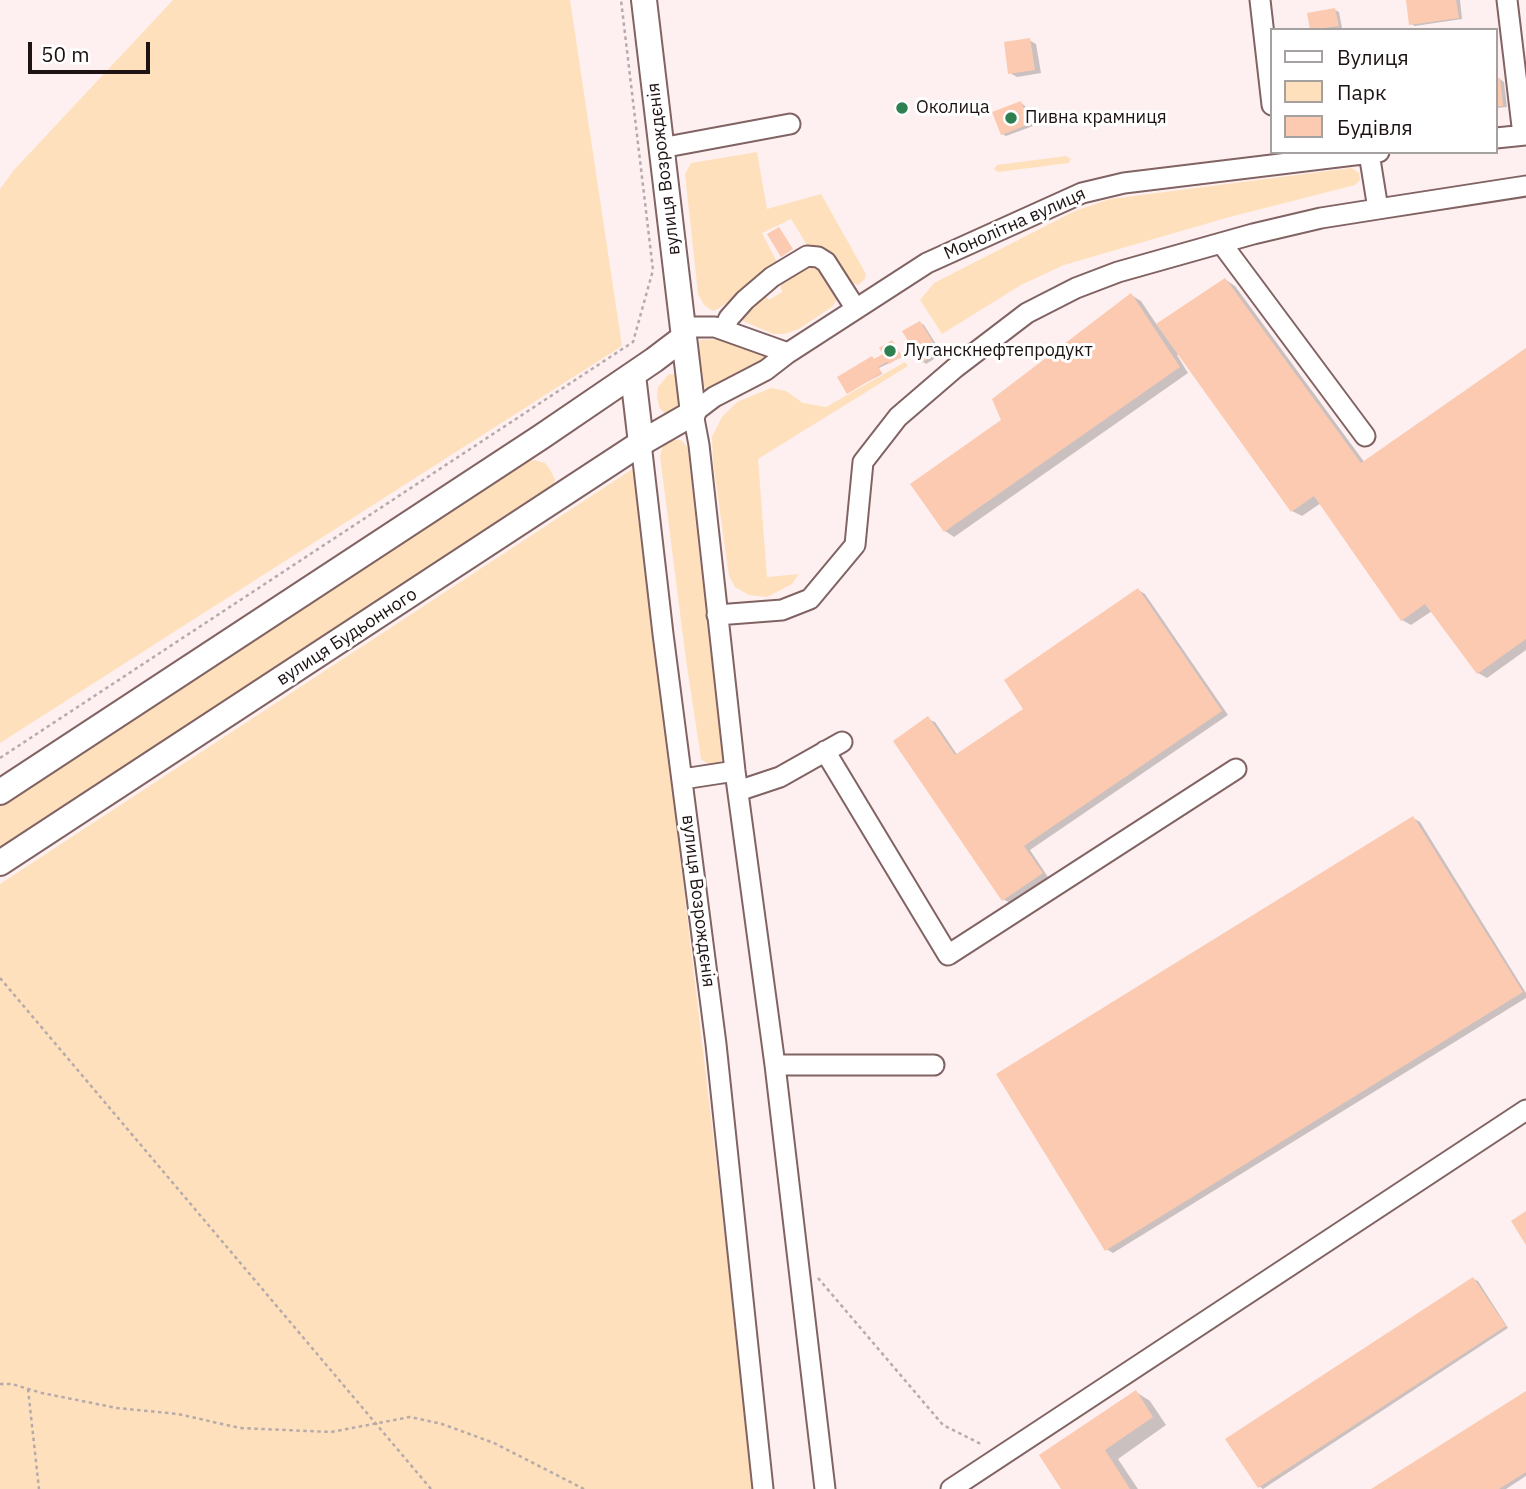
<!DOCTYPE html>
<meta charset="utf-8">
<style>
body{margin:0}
#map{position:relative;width:1526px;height:1489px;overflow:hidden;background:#fef0f0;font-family:"IBM Plex Sans",sans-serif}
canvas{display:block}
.legend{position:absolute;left:1270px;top:28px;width:228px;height:126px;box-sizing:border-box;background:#fff;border:2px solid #a5a1a1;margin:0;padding:9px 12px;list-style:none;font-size:21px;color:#1e1313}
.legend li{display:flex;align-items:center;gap:14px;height:35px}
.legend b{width:35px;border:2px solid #a5a1a1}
.scale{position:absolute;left:28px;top:42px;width:122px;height:32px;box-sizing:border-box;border:4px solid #1e1313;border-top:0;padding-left:9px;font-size:21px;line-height:24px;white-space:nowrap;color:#1e1313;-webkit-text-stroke:5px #fff;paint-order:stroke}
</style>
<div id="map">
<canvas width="1526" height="1489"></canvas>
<ul class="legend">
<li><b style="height:9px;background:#fff"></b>Вулиця</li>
<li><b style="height:19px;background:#fee1bc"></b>Парк</li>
<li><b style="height:19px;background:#fbcab0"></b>Будівля</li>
</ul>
<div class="scale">50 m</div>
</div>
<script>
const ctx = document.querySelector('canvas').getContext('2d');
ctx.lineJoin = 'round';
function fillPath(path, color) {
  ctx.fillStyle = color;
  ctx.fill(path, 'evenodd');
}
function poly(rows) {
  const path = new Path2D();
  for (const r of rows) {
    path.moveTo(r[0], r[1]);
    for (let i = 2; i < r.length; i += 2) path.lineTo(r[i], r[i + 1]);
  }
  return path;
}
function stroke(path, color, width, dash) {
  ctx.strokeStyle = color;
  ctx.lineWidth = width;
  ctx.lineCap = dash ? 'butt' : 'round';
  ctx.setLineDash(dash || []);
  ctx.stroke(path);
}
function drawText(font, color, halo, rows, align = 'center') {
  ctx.font = font + ' "IBM Plex Sans",sans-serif';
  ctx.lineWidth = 6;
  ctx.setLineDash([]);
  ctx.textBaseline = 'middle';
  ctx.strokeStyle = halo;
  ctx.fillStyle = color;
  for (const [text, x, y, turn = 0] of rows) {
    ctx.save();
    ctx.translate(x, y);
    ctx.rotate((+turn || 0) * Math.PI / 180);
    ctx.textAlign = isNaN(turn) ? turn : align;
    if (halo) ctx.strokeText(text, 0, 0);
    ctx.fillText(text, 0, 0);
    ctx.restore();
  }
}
fillPath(poly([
 [173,0,570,0,622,346,0,743,0,189,13,171],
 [757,152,767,209,821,194,866,274,865,279,858,285,852,283,837,261,807,245,791,219,762,233,777,262,721,307,713,311,704,305,698,294,685,174,691,163],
 [1066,156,1071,159,1069,163,998,172,994,169,997,165],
 [1351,168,1359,173,1360,180,1355,185,1226,218,1064,265,1021,285,942,334,920,300,934,283,1075,211,1110,199],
 [806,266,813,266,821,269,836,293,837,299,833,306,799,329,784,334,773,334,743,321,742,317,751,306,765,295,769,300,782,292,780,283],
 [721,339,770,356,769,362,711,389,704,387,698,345,700,340],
 [905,362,908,366,758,459,767,577,799,574,792,584,767,597,749,595,735,587,729,576,713,462,712,437,722,417,737,402,771,388,786,391,803,403,826,407],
 [669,374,677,375,683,403,673,414,665,414,659,407,657,396,658,387],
 [672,440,681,440,688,448,699,551,726,757,717,764,708,764,701,759,686,660,660,456,663,446],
 [535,460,545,463,551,471,555,480,550,493,0,852,0,804,523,461],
 [634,468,755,1489,0,1489,0,884]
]), '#fee1bc');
fillPath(poly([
 [1407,0,1460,0,1462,19,1415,26,1411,24],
 [1335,10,1339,12,1342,28,1312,30,1309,15],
 [1029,40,1036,44,1041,73,1017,77,1010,73],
 [1500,79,1504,82,1507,107,1496,108,1496,80],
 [1021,103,1025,106,1033,126,1006,136,1002,134],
 [1226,280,1235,286,1365,463,1526,351,1526,650,1487,678,1478,673,1432,611,1411,625,1402,620,1321,503,1302,516,1292,511,1179,354,1177,355,1188,373,954,537,945,531,1003,421,1131,295,1141,301,1157,325],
 [920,323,924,325,942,354,926,364,922,361],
 [894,343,902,357,879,368,882,374,848,392,874,361,885,355],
 [1138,590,1145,594,1228,715,1030,850,1048,877,1010,903,1003,899,928,719,935,722,958,756,1026,709],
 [1413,818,1420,822,1526,993,1526,998,1113,1253,1106,1249],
 [1473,1279,1478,1281,1508,1328,1263,1489,1259,1486],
 [1136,1392,1150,1401,1166,1425,1118,1459,1138,1489,1063,1489],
 [1526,1394,1526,1476,1506,1489,1375,1489]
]), '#0003');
fillPath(poly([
 [1406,0,1456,0,1459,18,1409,25],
 [1335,8,1339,26,1310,30,1307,13],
 [1030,38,1035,70,1008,74,1004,42],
 [1496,78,1500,78,1503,106,1496,106],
 [1021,101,1030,124,1001,135,992,112],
 [779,227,793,249,781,257,767,234],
 [1225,278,1361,463,1526,348,1526,639,1477,674,1425,604,1401,621,1314,496,1291,512,1156,324],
 [1131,293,1180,367,944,532,910,484,1001,420,992,399],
 [920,321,939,352,921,363,902,331],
 [892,340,902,356,889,364,887,362,878,367,882,373,847,394,837,377,872,356,874,359,883,354,879,348],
 [1138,588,1222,711,1024,846,1043,873,1002,901,893,741,928,716,955,755,1023,709,1004,680],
 [1413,816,1523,992,1105,1251,996,1074],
 [1526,1211,1526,1245,1511,1221],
 [1473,1277,1506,1326,1258,1488,1225,1439],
 [1136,1390,1153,1417,1105,1450,1130,1489,1061,1489,1039,1455],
 [1526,1391,1526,1472,1499,1489,1371,1489]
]), '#fbcab0');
const minor = poly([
 [1260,0,1272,105],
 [1507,0,1523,135],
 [1496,138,1526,135],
 [661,148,790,124],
 [1378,209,1526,186],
 [1222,244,1365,436],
 [683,327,715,327,788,353],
 [724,329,729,318,745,300,772,277,807,256,818,257,826,262,856,309],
 [641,443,663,634,716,1044,763,1489],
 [717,615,782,610,810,599,855,545,863,462,898,417,955,368,1027,313,1076,288,1118,272,1253,234,1321,218,1378,209,1369,153],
 [825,751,948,955,1236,769],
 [683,779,735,771],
 [738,791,780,777,842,742],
 [775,1065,934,1065],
 [825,1489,775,1065,735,771,699,445,693,413,714,397,766,370,788,353,927,263,1082,193,1124,183,1379,152],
 [951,1489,1526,1110]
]);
const major = poly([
 [633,375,641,443],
 [0,792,541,437,654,360,683,338],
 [0,863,641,443,693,413,644,0]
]);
stroke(minor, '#806362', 23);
stroke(major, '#806362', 28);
stroke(poly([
 [0,758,633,342,653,270,621,0],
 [0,978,431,1489],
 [818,1278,943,1425,983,1445],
 [0,1384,12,1384,42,1393,117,1408,178,1414,240,1428,331,1432,410,1417,442,1424,494,1443,584,1489],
 [28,1389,39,1489]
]), '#b7aaaa', 2.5, [3.5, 3.5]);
stroke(minor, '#fff', 19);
stroke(major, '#fff', 24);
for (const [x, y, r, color] of [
 [902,108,7,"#2e8051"],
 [1011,118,7,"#2e8051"],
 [890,351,7,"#2e8051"]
]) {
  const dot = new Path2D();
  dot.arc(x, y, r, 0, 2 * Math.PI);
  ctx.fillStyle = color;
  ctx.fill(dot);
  stroke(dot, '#fff', 2.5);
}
drawText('18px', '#1e1313', '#fff', [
 ["Околица",916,108],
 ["Пивна крамниця",1025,118],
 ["Луганскнефтепродукт",904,351]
], 'left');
drawText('18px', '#1e1313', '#fff', [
 ["вулиця Возрождєнія",664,169,-97],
 ["Монолітна вулиця",1015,224,-24],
 ["вулиця Будьонного",347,637,-33],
 ["вулиця Возрождєнія",698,901,83]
]);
</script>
